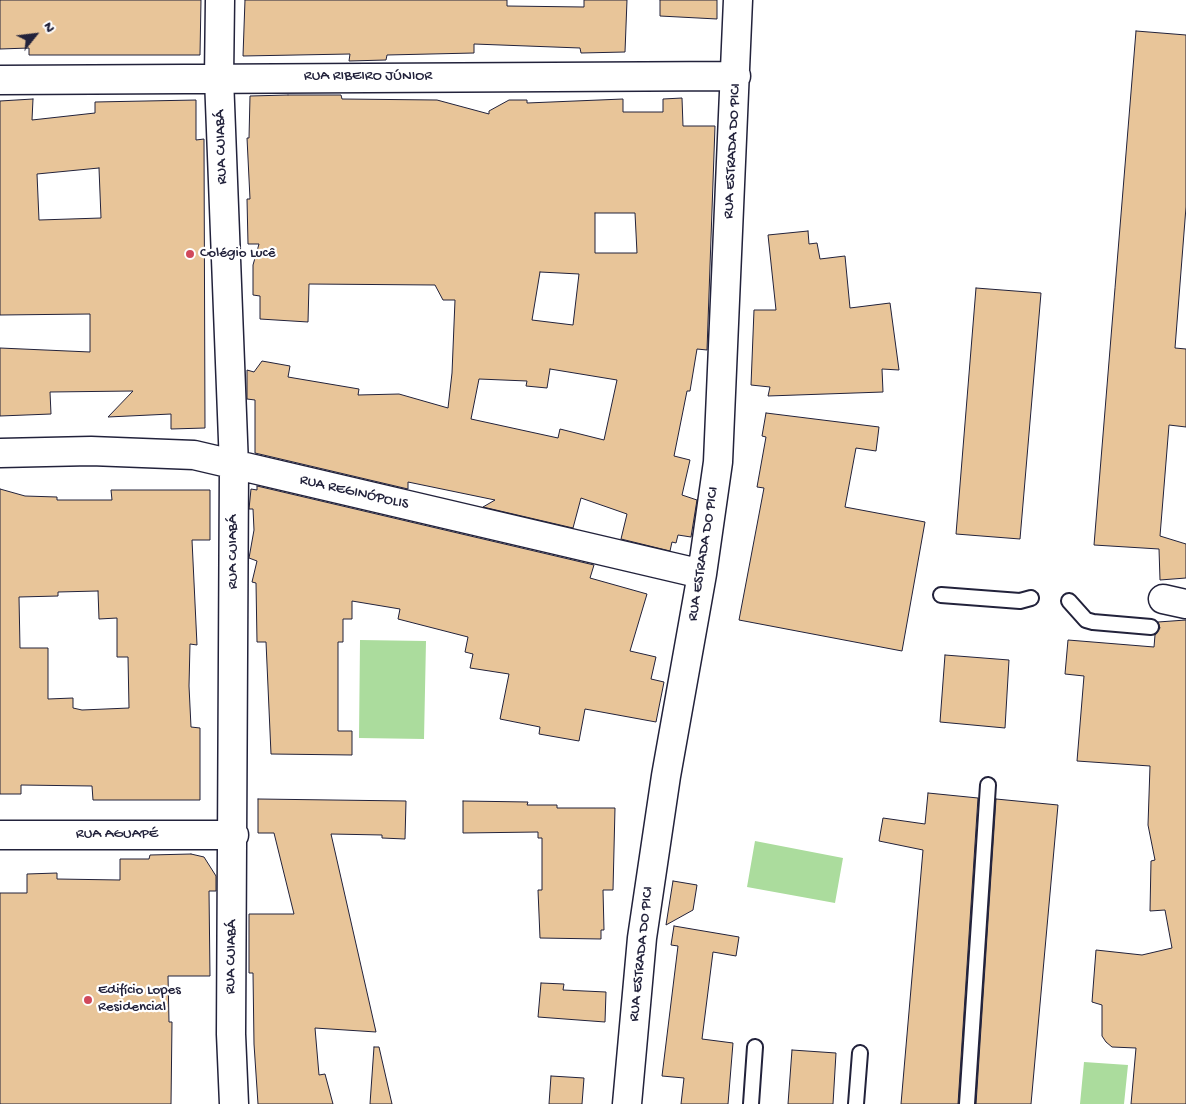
<!DOCTYPE html>
<meta charset="utf-8">
<style>
body{margin:0}
#map{position:relative;width:1186px;height:1104px;overflow:hidden;background:#fff;font-family:"Gochi Hand",sans-serif}
canvas{display:block}
.north{position:absolute;left:10px;top:10px;width:50px;height:50px;-webkit-text-stroke:4px #fff;paint-order:stroke;rotate:61deg;font-size:14px;font-weight:700;line-height:20px;text-align:center;color:#22223b}
.north::after{content:'';display:block;margin:auto;width:18px;height:22px;background:#22223b;clip-path:polygon(50% 0,100% 100%,50% 72%,0 100%)}
</style>
<div id="map">
<canvas width="1186" height="1104"></canvas>
<div class="north">N</div>
</div>
<script>
const ctx = document.querySelector('canvas').getContext('2d');
ctx.lineJoin = 'round';
function fillPath(path, color) {
  ctx.fillStyle = color;
  ctx.fill(path, 'evenodd');
}
function poly(rows) {
  const path = new Path2D();
  for (const r of rows) {
    path.moveTo(r[0], r[1]);
    for (let i = 2; i < r.length; i += 2) path.lineTo(r[i], r[i + 1]);
  }
  return path;
}
function stroke(path, color, width, dash) {
  ctx.strokeStyle = color;
  ctx.lineWidth = width;
  ctx.lineCap = dash ? 'butt' : 'round';
  ctx.setLineDash(dash || []);
  ctx.stroke(path);
}
function drawText(font, color, halo, rows, align = 'center') {
  ctx.font = font + ' "Gochi Hand",sans-serif';
  ctx.lineWidth = 4.5;
  ctx.setLineDash([]);
  ctx.textBaseline = 'middle';
  ctx.strokeStyle = halo;
  ctx.fillStyle = color;
  for (const [text, x, y, turn = 0] of rows) {
    ctx.save();
    ctx.translate(x, y);
    ctx.rotate((+turn || 0) * Math.PI / 180);
    ctx.textAlign = isNaN(turn) ? turn : align;
    if (halo) ctx.strokeText(text, 0, 0);
    ctx.fillText(text, 0, 0);
    ctx.restore();
  }
}
fillPath(poly([
 [360,640,426,641,424,739,359,738],
 [755,841,843,858,835,903,747,887],
 [1084,1062,1128,1065,1124,1104,1080,1104]
]), '#abdc9d');
const building = poly([
 [0,0,201,0,200,55,29,55,29,48,0,49,0,0],
 [245,0,507,0,507,6,584,7,584,0,627,0,625,52,581,53,580,48,474,44,474,53,387,55,386,60,349,61,350,54,243,56,245,0],
 [660,0,717,0,717,19,660,16,660,0],
 [1136,31,1186,35,1186,207,1175,348,1186,349,1186,427,1169,425,1160,536,1186,544,1186,578,1160,580,1159,549,1094,545,1136,31],
 [288,95,341,95,342,99,437,100,489,114,489,111,509,100,527,100,527,103,623,99,623,112,663,112,663,99,682,98,683,126,715,126,707,350,697,349,690,391,687,391,674,456,690,460,682,495,697,500,691,537,678,535,676,543,672,542,670,551,621,539,627,514,581,498,573,528,483,507,495,500,408,482,408,489,255,453,255,400,247,399,247,370,254,372,262,361,290,366,288,377,359,389,358,395,399,394,448,408,452,373,455,300,443,300,435,285,309,284,308,322,260,319,260,296,253,295,253,265,259,244,248,244,247,199,250,199,247,138,249,138,250,96,288,95],
 [595,213,635,213,637,253,595,253,595,213],
 [540,272,579,274,573,325,532,320,540,272],
 [550,369,617,380,604,440,560,429,558,438,471,419,479,379,527,381,526,386,547,388,550,369],
 [33,99,32,120,95,113,95,102,196,100,196,140,204,139,205,428,171,429,171,414,108,417,133,391,50,392,51,414,0,416,0,348,90,352,90,314,0,315,0,101,33,99],
 [99,168,101,218,39,220,37,174,99,168],
 [808,231,809,244,817,243,820,259,845,256,850,308,890,303,899,370,882,369,883,392,768,396,770,387,751,385,754,310,776,310,768,235,808,231],
 [976,288,1041,293,1020,539,956,534,976,288],
 [766,413,879,427,876,451,856,448,845,507,925,522,902,651,739,620,764,488,757,487,766,437,762,436,766,413],
 [257,486,594,565,590,578,647,594,630,651,656,657,651,679,664,682,656,722,585,709,579,741,539,734,540,727,500,719,509,674,470,668,473,654,465,652,468,637,398,619,400,609,352,601,352,619,343,619,343,642,338,642,338,731,352,731,352,755,271,754,266,642,257,642,256,583,252,582,257,561,249,558,254,530,253,509,249,509,251,489,257,490,257,486],
 [0,489,25,496,57,497,57,500,112,500,111,490,210,490,210,540,192,540,197,645,190,644,189,686,191,727,200,728,200,800,93,800,92,786,21,785,21,794,0,794,0,489],
 [98,591,99,619,117,618,117,657,128,657,129,708,82,710,73,708,73,698,48,699,48,648,20,648,19,597,58,596,58,592,98,591],
 [1186,620,1186,1104,1131,1104,1136,1048,1112,1047,1106,1042,1102,1036,1102,1005,1092,1002,1096,950,1142,955,1172,948,1165,910,1150,911,1151,861,1155,860,1148,825,1150,766,1077,761,1084,676,1065,674,1068,640,1154,647,1155,635,1160,628,1158,622,1186,620],
 [945,655,1009,660,1005,728,940,722,945,655],
 [928,793,978,798,958,1104,901,1104,923,850,879,841,883,818,925,824,928,793],
 [258,799,406,801,405,839,382,838,382,835,331,834,376,1032,315,1028,319,1075,325,1074,333,1104,258,1104,254,1044,253,973,249,973,249,914,294,914,274,833,258,833,258,799],
 [996,799,1058,805,1031,1104,976,1104,996,799],
 [463,801,528,802,527,805,557,805,557,808,615,808,613,890,603,890,604,930,601,930,601,939,540,938,538,890,542,890,542,838,538,838,538,832,463,833,463,801],
 [191,854,204,857,216,876,216,891,209,891,210,976,168,976,169,1022,172,1022,171,1104,0,1104,0,893,27,893,27,874,57,873,57,879,120,880,120,859,149,859,150,855,191,854],
 [673,881,697,885,693,910,666,925,673,881],
 [674,926,739,937,736,956,713,952,702,1039,733,1043,728,1104,681,1104,684,1078,662,1076,678,946,671,945,674,926],
 [541,983,564,984,563,990,606,992,605,1022,538,1017,541,983],
 [374,1047,379,1047,392,1104,370,1104,374,1047],
 [792,1050,836,1053,833,1104,788,1104,792,1050],
 [551,1076,584,1078,582,1104,549,1104,551,1076]
]);
fillPath(building, '#e8c599');
stroke(building, '#22223b', 1);
const service = poly([
 [941,595,1020,601,1031,598],
 [1069,601,1086,620,1093,622,1151,627],
 [751,1104,755,1047],
 [856,1104,860,1053],
 [967,1104,988,785]
]);
const minor = poly([
 [220,0,219,78,234,466,231,1034,234,1104],
 [0,80,736,76],
 [0,453,91,451,194,455,702,574],
 [1163,599,1186,604],
 [0,835,234,835],
 [627,1104,642,938,666,776,702,574,718,462,738,0]
]);
stroke(service, '#22223b', 18);
stroke(minor, '#22223b', 31);
stroke(service, '#fff', 14);
stroke(minor, '#fff', 28);
for (const [x, y, r, color] of [
 [190,254,5,"#d1495b"],
 [88,1000,5,"#d1495b"]
]) {
  const dot = new Path2D();
  dot.arc(x, y, r, 0, 2 * Math.PI);
  ctx.fillStyle = color;
  ctx.fill(dot);
  stroke(dot, '#fff', 2);
}
drawText('15px', '#22223b', '#fff', [
 ["RUA RIBEIRO JÚNIOR",368,77],
 ["RUA CUIABÁ",222,147,-92],
 ["RUA ESTRADA DO PICI",733,151,-87],
 ["RUA REGINÓPOLIS",354,493,13],
 ["RUA CUIABÁ",234,552,-90],
 ["RUA ESTRADA DO PICI",704,554,-81],
 ["RUA AGUAPÉ",117,835],
 ["RUA ESTRADA DO PICI",642,954,-84],
 ["RUA CUIABÁ",232,957,-89]
]);
drawText('15px', '#22223b', '#fff', [
 ["Colégio Lucê",200,254],
 ["Edifício Lopes",98,991],
 ["Residencial",98,1008]
], 'left');
</script>
